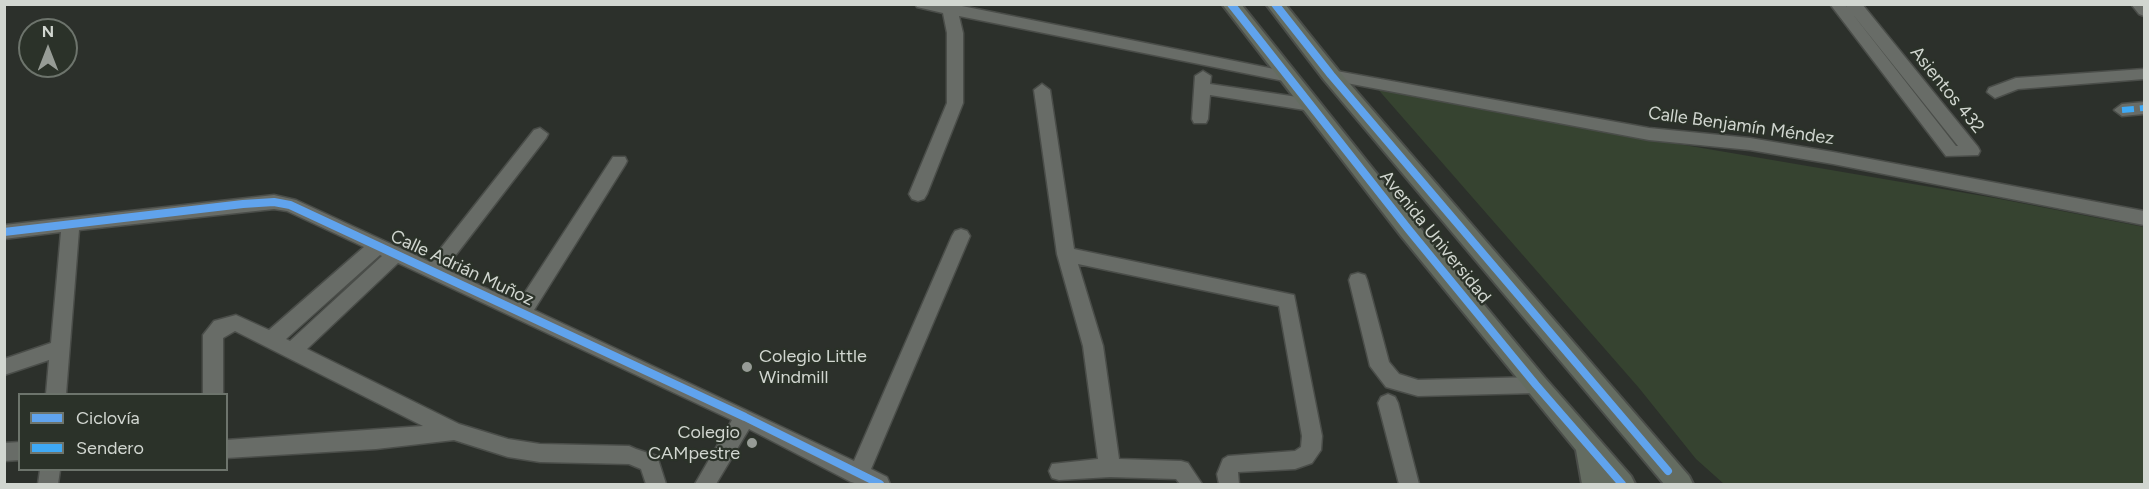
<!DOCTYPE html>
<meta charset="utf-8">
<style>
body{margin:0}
#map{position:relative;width:2149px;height:489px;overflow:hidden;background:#2c302b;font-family:Figtree,sans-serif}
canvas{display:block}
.frame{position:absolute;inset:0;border:6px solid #d1d6d0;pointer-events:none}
.legend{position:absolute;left:18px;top:393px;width:210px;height:78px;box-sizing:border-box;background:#2b3229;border:2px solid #6d746c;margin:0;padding:8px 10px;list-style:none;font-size:18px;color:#d1d6d0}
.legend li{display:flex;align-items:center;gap:12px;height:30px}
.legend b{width:30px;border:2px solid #6d746c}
.north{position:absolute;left:18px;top:18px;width:60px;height:60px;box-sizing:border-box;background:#2b3229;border:2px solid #6d746c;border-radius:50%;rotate:0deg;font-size:16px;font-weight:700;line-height:24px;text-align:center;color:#d1d6d0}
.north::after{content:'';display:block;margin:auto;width:21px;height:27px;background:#979c96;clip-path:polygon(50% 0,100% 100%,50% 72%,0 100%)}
</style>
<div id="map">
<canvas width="2149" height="489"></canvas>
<div class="frame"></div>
<ul class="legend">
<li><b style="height:8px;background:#60a3ed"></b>Ciclovía</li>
<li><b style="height:8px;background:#3fa9f5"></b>Sendero</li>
</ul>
<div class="north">N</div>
</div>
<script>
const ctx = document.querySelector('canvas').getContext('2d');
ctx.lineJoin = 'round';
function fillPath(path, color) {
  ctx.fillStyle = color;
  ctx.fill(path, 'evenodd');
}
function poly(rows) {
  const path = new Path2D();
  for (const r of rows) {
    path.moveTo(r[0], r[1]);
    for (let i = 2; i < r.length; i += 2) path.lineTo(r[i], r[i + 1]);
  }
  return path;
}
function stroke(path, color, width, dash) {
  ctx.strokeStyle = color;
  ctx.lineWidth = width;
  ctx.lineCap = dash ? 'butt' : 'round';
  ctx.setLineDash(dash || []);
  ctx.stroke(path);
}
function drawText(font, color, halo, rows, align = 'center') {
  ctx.font = font + ' Figtree,sans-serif';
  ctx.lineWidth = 4.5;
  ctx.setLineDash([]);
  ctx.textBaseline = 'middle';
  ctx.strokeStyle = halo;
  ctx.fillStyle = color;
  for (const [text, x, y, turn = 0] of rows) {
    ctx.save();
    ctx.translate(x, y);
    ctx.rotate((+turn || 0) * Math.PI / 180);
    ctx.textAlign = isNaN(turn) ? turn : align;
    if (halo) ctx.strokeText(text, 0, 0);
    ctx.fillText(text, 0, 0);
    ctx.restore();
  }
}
fillPath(poly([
 [1376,87,1532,119,1995,198,2144,227,2144,484,1724,484,1696,459,1639,388]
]), '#364330');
const minor = poly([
 [915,4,952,4,1289,72,1297,77,1289,82,959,16,963,33,963,103,927,194,924,199,918,201,912,199,909,194,947,103,947,33,943,13,917,7,915,4],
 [1830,4,1845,4,1847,7,1846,4,1862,4,1978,147,1980,151,1978,155,1946,156,1830,4],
 [1851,12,1958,146,1956,146,1851,12],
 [2131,4,2144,4,2144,16,2139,14,2131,4],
 [2144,69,2144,79,2018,89,1995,98,1987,92,1989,88,2016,78,2144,69],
 [1331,70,1649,128,1750,138,1833,152,2144,211,2144,225,1833,164,1750,150,1649,140,1325,79,1323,75,1325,71,1331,70],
 [1203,71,1211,76,1210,84,1311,99,1319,105,1311,111,1210,95,1208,119,1206,123,1194,123,1192,119,1195,76,1203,71],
 [1042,84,1050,90,1074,249,1294,295,1322,436,1321,450,1312,463,1295,469,1238,472,1239,484,1219,484,1217,474,1223,459,1228,456,1295,451,1301,447,1302,436,1279,306,1078,264,1103,346,1119,459,1181,461,1188,463,1202,484,1180,484,1176,479,1110,477,1059,480,1052,478,1049,471,1052,464,1098,459,1083,346,1057,254,1034,90,1042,84],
 [2144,102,2144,114,2122,116,2114,110,2122,104,2144,102],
 [540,128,548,134,546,138,445,269,518,303,613,157,625,157,627,161,625,165,534,310,854,461,952,236,955,231,961,229,967,231,970,236,871,469,887,477,890,484,858,484,851,482,749,429,716,484,695,484,732,420,398,263,307,349,459,424,508,439,540,444,629,446,636,449,657,456,666,484,646,484,641,469,629,464,540,462,508,457,454,440,376,449,226,458,226,440,423,426,235,331,223,338,223,394,203,394,203,335,214,321,236,315,269,330,364,247,287,211,274,209,79,230,66,394,46,394,49,360,4,375,4,359,51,343,61,232,4,239,4,225,274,195,296,200,430,262,534,130,540,128],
 [380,255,382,256,290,341,286,339,380,255],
 [1358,273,1365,275,1367,280,1389,362,1399,374,1418,380,1536,377,1543,379,1546,385,1543,391,1536,393,1418,396,1386,387,1370,366,1349,280,1351,275,1358,273],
 [1388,394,1395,397,1398,403,1419,484,1399,484,1378,403,1381,397,1388,394],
 [20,442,20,460,4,461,4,443,20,442],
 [40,470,60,470,58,484,38,484,40,470]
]);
const major = poly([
 [1222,4,1241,4,1417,224,1545,378,1631,476,1635,484,1582,484,1576,450,1401,236,1222,4],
 [1266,4,1285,4,1338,70,1689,476,1693,484,1664,484,1324,80,1266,4]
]);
stroke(minor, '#4a4d49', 3);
stroke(major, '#4a4d49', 4);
fillPath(minor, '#686c67');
fillPath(major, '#646c61');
stroke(poly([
 [2122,110,2144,108]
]), '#3fa9f5', 6, [12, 6]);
stroke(poly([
 [1231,4,1409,230,1536,385,1622,484],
 [1275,4,1331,75,1668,471],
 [4,232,243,204,274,202,290,205,745,417,880,484]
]), '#60a3ed', 8);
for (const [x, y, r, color] of [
 [747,367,6,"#979c96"],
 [752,443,6,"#979c96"]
]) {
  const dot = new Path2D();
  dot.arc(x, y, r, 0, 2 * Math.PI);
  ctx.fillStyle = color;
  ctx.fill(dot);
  stroke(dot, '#2b3229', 2);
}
drawText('18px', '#d1d6d0', '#2b3229', [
 ["Asientos 432",1947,90,51],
 ["Calle Benjamín Méndez",1741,126,8],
 ["Avenida Universidad",1435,237,51],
 ["Calle Adrián Muñoz",462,268,25]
]);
drawText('18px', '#d1d6d0', '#2b3229', [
 ["Colegio Little",759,357],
 ["Windmill",759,378],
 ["Colegio",740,433,"right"],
 ["CAMpestre",740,454,"right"]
], 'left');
</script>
